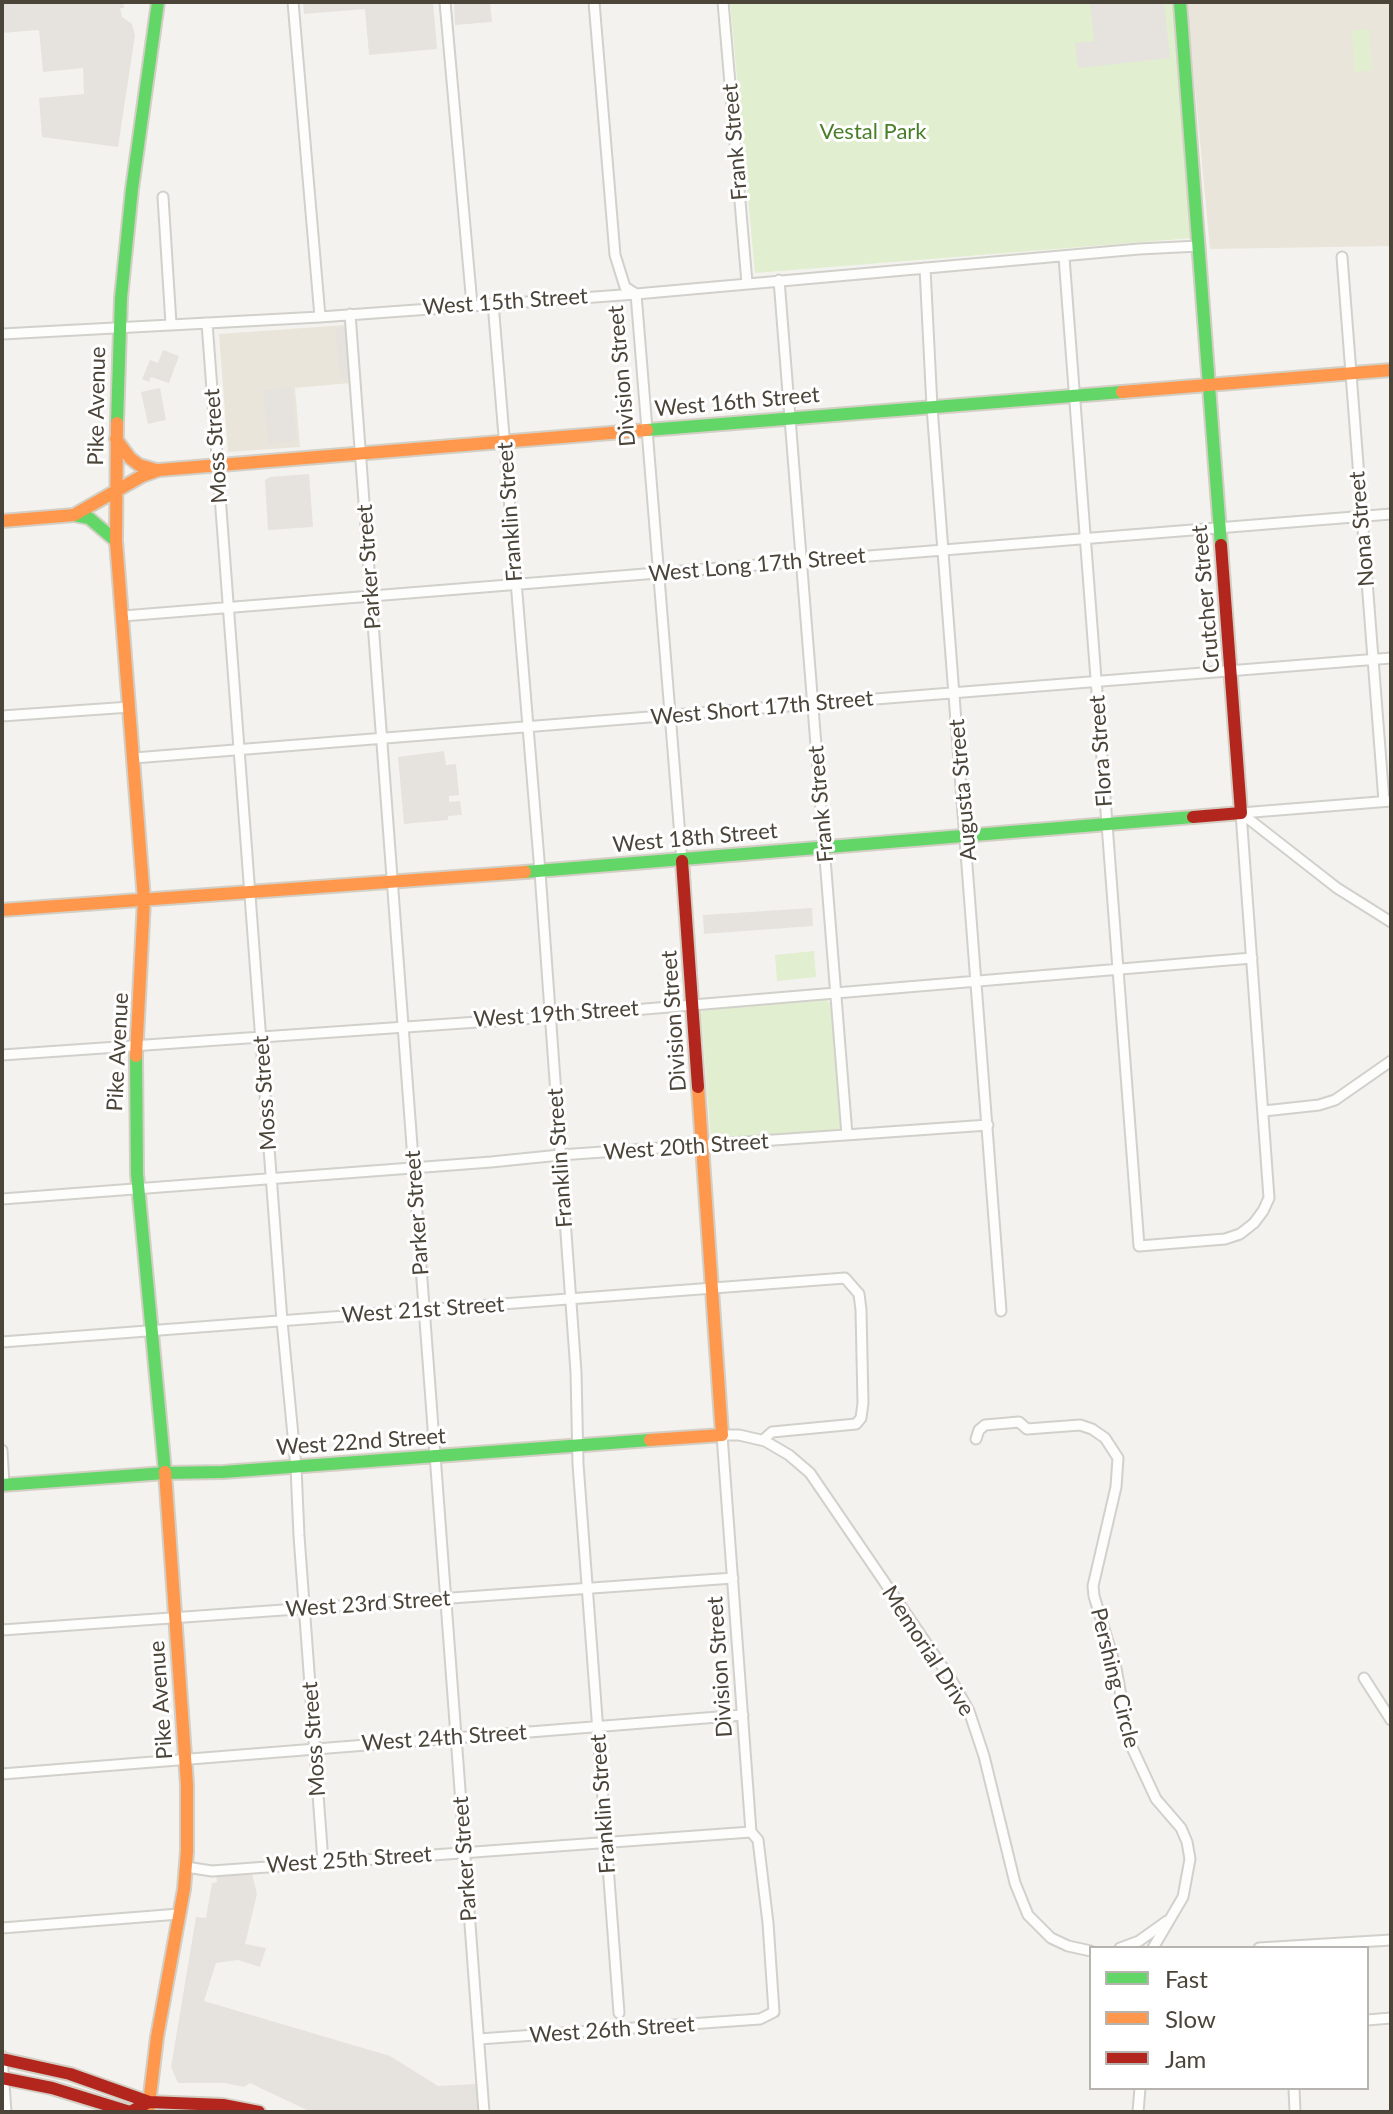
<!DOCTYPE html>
<style>
body{margin:0}
#map{position:relative;width:1393px;height:2114px;overflow:hidden;background:#f4f2ee;font-family:Lato,sans-serif}
canvas{display:block}
.frame{position:absolute;inset:0;border:4px solid #4b4439;pointer-events:none}
.legend{position:absolute;left:1089px;top:1946px;width:280px;height:144px;box-sizing:border-box;background:#fff;border:2px solid #b7b4b0;margin:0;padding:10px 14px;list-style:none;font-size:24px;color:#4b4439}
.legend li{display:flex;align-items:center;gap:16px;height:40px}
.legend b{width:40px;border:2px solid #b7b4b0}
</style>
<div id="map">
<canvas width="1393" height="2114"></canvas>
<div class="frame"></div>
<ul class="legend">
<li><b style="height:10px;background:#63d668"></b>Fast</li>
<li><b style="height:10px;background:#ff974d"></b>Slow</li>
<li><b style="height:10px;background:#b3261e"></b>Jam</li>
</ul>
</div>
<script>
const ctx = document.querySelector('canvas').getContext('2d');
ctx.lineJoin = 'round';
function fillPath(path, color) {
  ctx.fillStyle = color;
  ctx.fill(path, 'evenodd');
}
function poly(rows) {
  const path = new Path2D();
  for (const r of rows) {
    path.moveTo(r[0], r[1]);
    for (let i = 2; i < r.length; i += 2) path.lineTo(r[i], r[i + 1]);
  }
  return path;
}
function stroke(path, color, width, dash) {
  ctx.strokeStyle = color;
  ctx.lineWidth = width;
  ctx.lineCap = dash ? 'butt' : 'round';
  ctx.setLineDash(dash || []);
  ctx.stroke(path);
}
function drawText(font, color, halo, rows, align = 'center') {
  ctx.font = font + ' Lato,sans-serif';
  ctx.lineWidth = 6;
  ctx.setLineDash([]);
  ctx.textBaseline = 'middle';
  ctx.strokeStyle = halo;
  ctx.fillStyle = color;
  for (const [text, x, y, turn = 0] of rows) {
    ctx.save();
    ctx.translate(x, y);
    ctx.rotate((+turn || 0) * Math.PI / 180);
    ctx.textAlign = isNaN(turn) ? turn : align;
    if (halo) ctx.strokeText(text, 0, 0);
    ctx.fillText(text, 0, 0);
    ctx.restore();
  }
}
fillPath(poly([
 [1187,2,1391,2,1391,246,1210,249],
 [346,325,350,383,295,388,300,447,228,452,219,334]
]), '#eae5da');
fillPath(poly([
 [730,2,1175,2,1193,238,755,273],
 [1369,29,1372,70,1354,72,1352,30],
 [814,951,816,977,777,981,775,955],
 [826,1000,831,1004,842,1126,838,1131,711,1139,701,1014,703,1010]
]), '#e1eecf');
fillPath(poly([
 [2,2,123,2,124,8,120,8,122,17,132,24,135,35,118,147,42,137,39,98,84,94,83,68,43,72,39,30,2,33],
 [303,2,433,2,437,49,369,55,365,9,304,14],
 [454,2,490,2,492,22,455,25],
 [1090,2,1164,2,1170,58,1078,68,1075,43,1094,41],
 [346,327,349,379,341,380,335,328],
 [163,350,179,356,169,383,151,377,149,382,142,379,150,360,158,363],
 [292,386,297,441,268,444,263,391],
 [160,388,166,420,148,424,141,392],
 [309,474,313,527,268,530,265,480,270,477],
 [444,751,446,765,456,764,459,795,449,796,449,802,460,801,462,815,448,816,448,820,404,824,398,757],
 [812,908,813,926,704,934,703,915],
 [252,1873,257,1894,245,1944,266,1948,260,1967,238,1960,216,1963,204,2001,390,2056,438,2086,476,2084,480,2112,311,2112,250,2083,244,2087,225,2083,178,2083,171,2067,196,1917,206,1918,212,1883,217,1882,216,1875]
]), '#e6e3df');
const street = poly([
 [293,2,320,317],
 [445,2,472,305],
 [594,2,615,255,625,287,636,294,682,861],
 [723,2,747,283],
 [163,197,171,324],
 [1064,257,1139,1246,1225,1239,1240,1234,1254,1223,1263,1211,1269,1198,1241,813],
 [1342,257,1384,801],
 [925,268,932,407,1001,1311],
 [779,280,847,1135],
 [493,303,540,872,576,1372,578,1464,619,2013],
 [350,314,484,2112],
 [207,323,282,1321,296,1467,299,1536,323,1862],
 [2,334,320,317,636,294,1139,249,1199,246],
 [123,616,1391,514],
 [2,716,130,707],
 [134,758,1391,658],
 [1241,813,1337,888,1391,922],
 [1241,813,1391,801],
 [2,1055,550,1017,1252,958],
 [1264,1111,1319,1105,1335,1100,1391,1061],
 [2,1199,491,1162,560,1155,988,1125],
 [2,1342,845,1278,859,1294,861,1310,863,1403,861,1418,856,1424,772,1432,763,1440],
 [976,1439,979,1430,985,1425,1019,1422,1027,1429,1080,1425,1092,1429,1105,1438,1118,1458,1116,1487,1093,1586,1094,1596,1116,1668,1129,1741,1156,1799,1181,1828,1187,1842,1190,1859,1183,1897,1153,1948],
 [2,1450,4,1485],
 [2,1630,733,1578],
 [1364,1678,1391,1720],
 [2,1774,743,1715],
 [186,1867,212,1871,751,1832],
 [2,1928,179,1914],
 [1120,1948,1139,1941,1167,1921],
 [1259,1948,1391,1940],
 [1367,2020,1391,2018],
 [479,2039,760,2019,774,2012,768,1923,758,1840,751,1832,722,1435,739,1435,765,1441,789,1455,810,1473,952,1681,969,1711,984,1756,1015,1883,1028,1915,1051,1938,1068,1946,1091,1951],
 [2,2056,6,2112],
 [1294,2088,1295,2112],
 [1138,2112,1140,2088]
]);
const fast = poly([
 [1180,2,1221,545],
 [117,423,121,298,132,189,158,2],
 [647,430,1122,392],
 [74,515,89,518,116,541],
 [525,872,1193,817],
 [136,1056,137,1174,165,1472],
 [2,1485,165,1473,223,1472,650,1440]
]);
const slow = poly([
 [1122,392,1391,370],
 [117,423,116,541,144,900,136,1056],
 [116,439,130,458,139,465,156,470],
 [2,521,74,515,142,476,159,470,647,430],
 [2,910,525,872],
 [650,1440,722,1435,698,1087],
 [148,2112,157,2037,184,1889,187,1851,187,1785,165,1472]
]);
const jam = poly([
 [1193,817,1241,813,1221,545],
 [682,861,698,1087],
 [2,2059,70,2074,149,2102,223,2105,259,2112],
 [2,2078,52,2088,130,2112,149,2102]
]);
stroke(street, '#d2d0cb', 13);
stroke(fast, '#d3cfc5', 16);
stroke(slow, '#d3cfc5', 16);
stroke(jam, '#d3cfc5', 16);
stroke(street, '#fdfdfc', 9);
stroke(fast, '#63d668', 12);
stroke(slow, '#ff974d', 12);
stroke(jam, '#b3261e', 12);
drawText('22px', '#4a7f2a', '#fff', [
 ["Vestal Park",873,132]
]);
drawText('22px', '#4b4439', '#fff', [
 ["Frank Street",735,142,-95],
 ["West 15th Street",505,302,-4],
 ["Division Street",622,376,-95],
 ["West 16th Street",737,402,-5],
 ["Pike Avenue",97,406,-89],
 ["Moss Street",216,446,-94],
 ["Franklin Street",510,512,-94],
 ["Nona Street",1362,529,-95],
 ["West Long 17th Street",757,565,-5],
 ["Parker Street",369,567,-94],
 ["Crutcher Street",1206,599,-95],
 ["West Short 17th Street",762,708,-5],
 ["Flora Street",1101,751,-94],
 ["Augusta Street",963,790,-95],
 ["Frank Street",821,804,-95],
 ["West 18th Street",695,838,-5],
 ["West 19th Street",556,1014,-4],
 ["Division Street",674,1021,-94],
 ["Pike Avenue",118,1052,-87],
 ["Moss Street",265,1093,-94],
 ["West 20th Street",686,1147,-4],
 ["Franklin Street",560,1158,-94],
 ["Parker Street",417,1213,-94],
 ["West 21st Street",423,1310,-4],
 ["West 22nd Street",361,1442,-4],
 ["West 23rd Street",368,1604,-4],
 ["Memorial Drive",928,1651,57],
 ["Division Street",720,1667,-94],
 ["Pershing Circle",1115,1678,76],
 ["Pike Avenue",161,1700,-94],
 ["West 24th Street",444,1738,-4],
 ["Moss Street",314,1739,-94],
 ["Franklin Street",603,1804,-94],
 ["Parker Street",465,1859,-94],
 ["West 25th Street",349,1860,-4],
 ["West 26th Street",612,2030,-4]
]);
</script>
